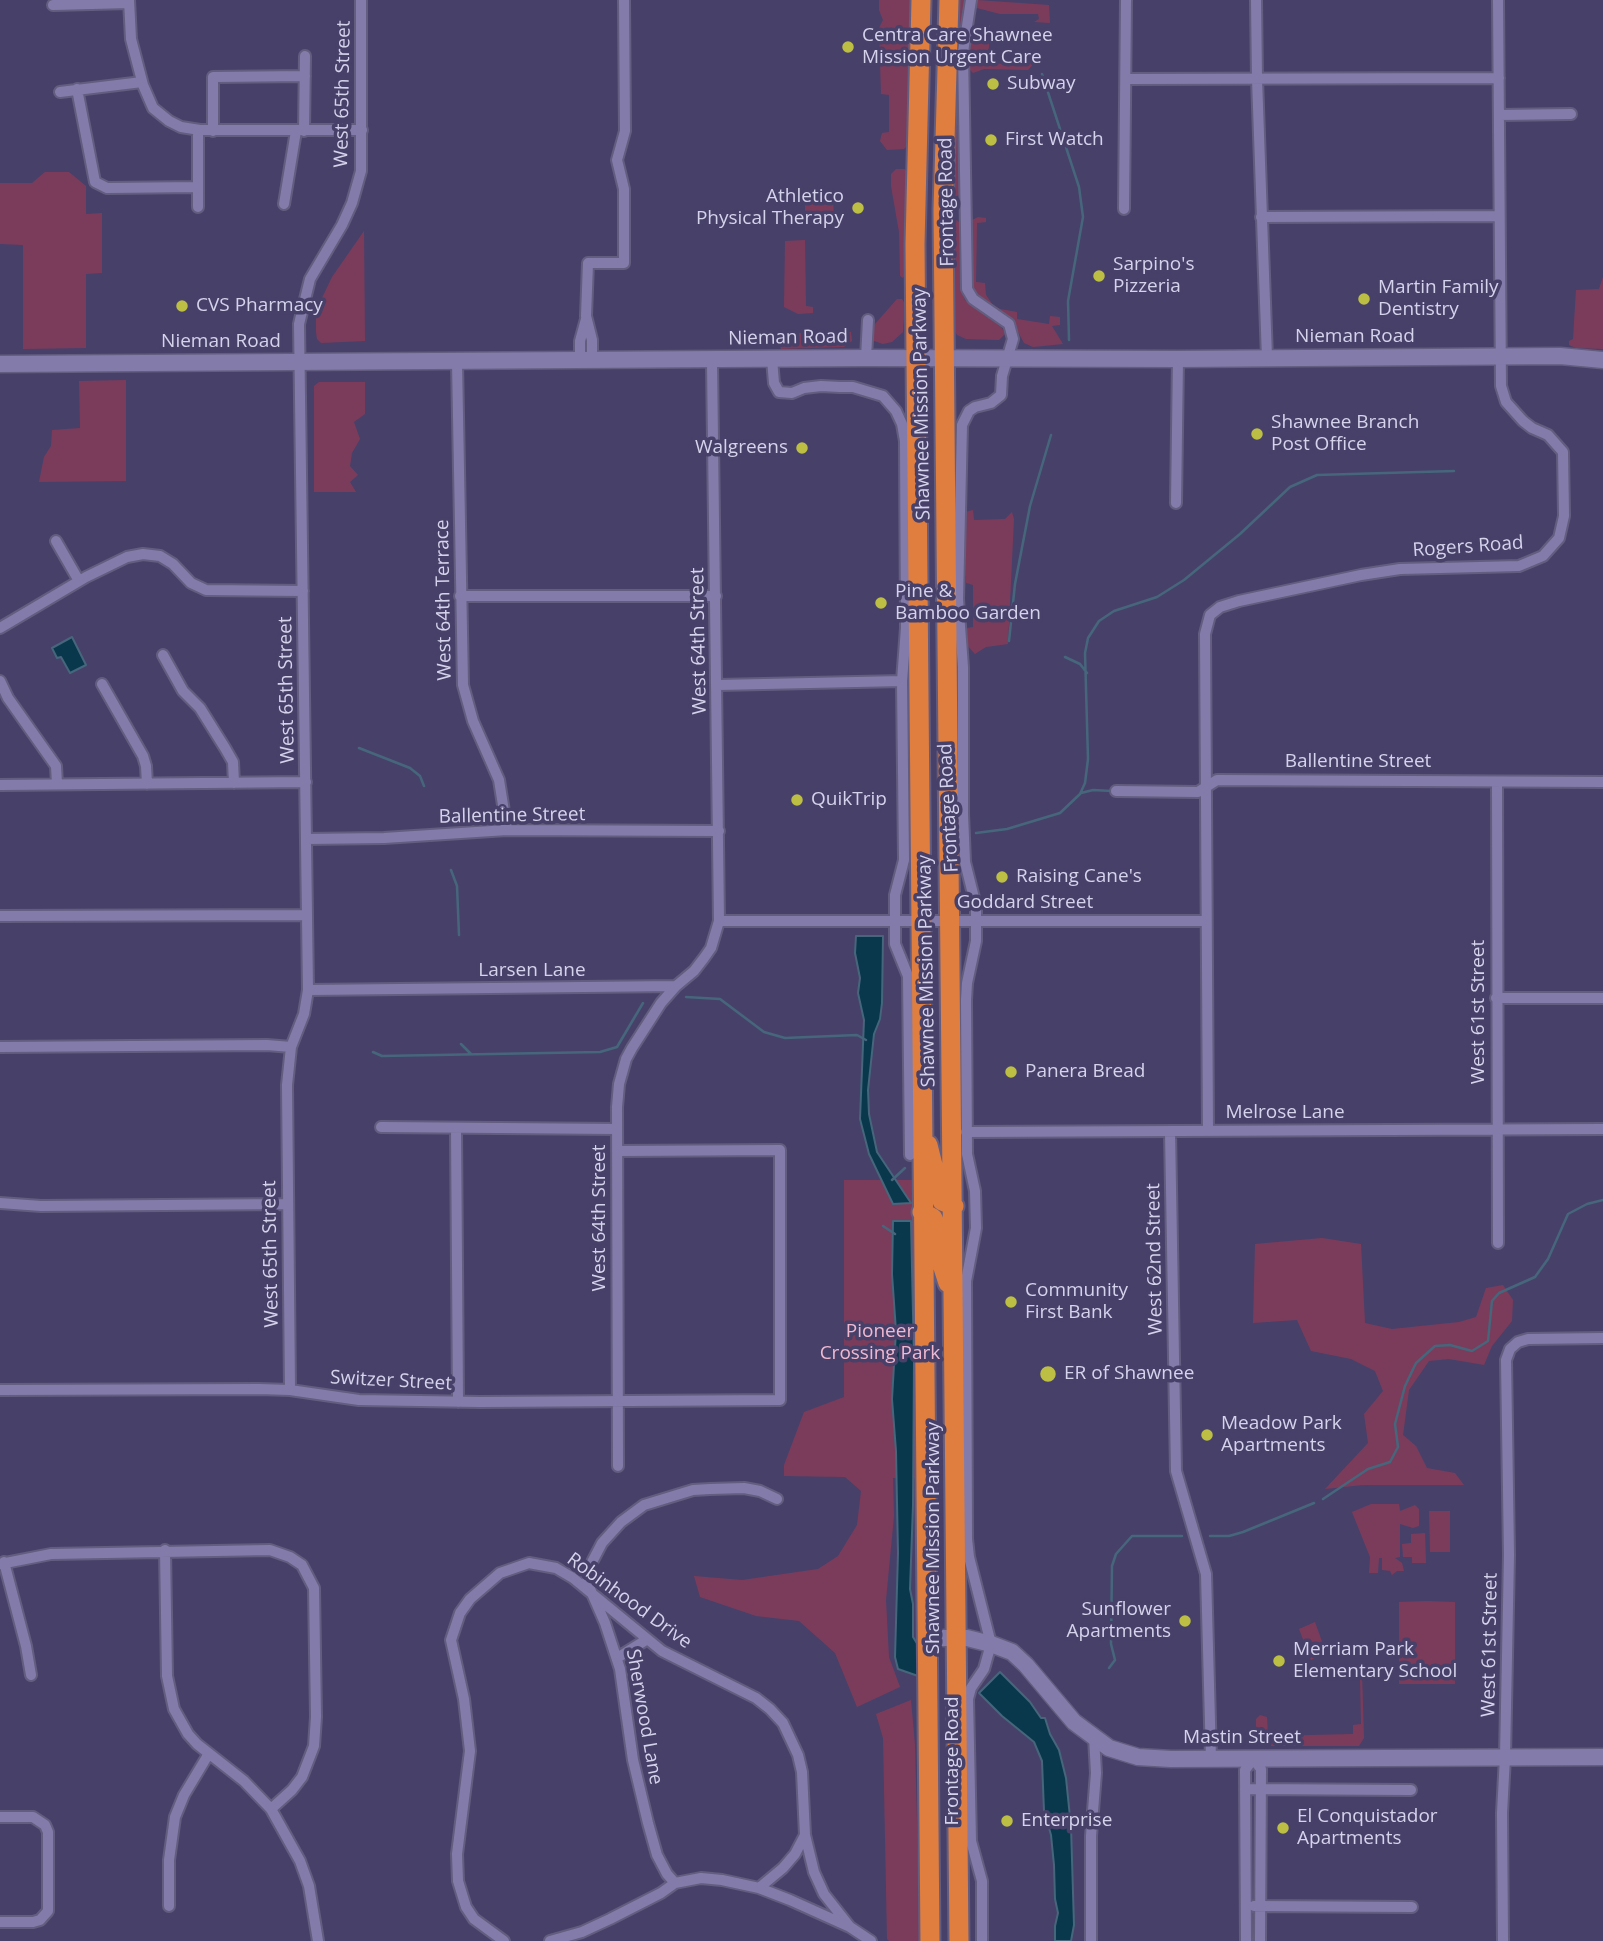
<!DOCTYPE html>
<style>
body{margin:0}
canvas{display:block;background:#474069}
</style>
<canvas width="1603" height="1941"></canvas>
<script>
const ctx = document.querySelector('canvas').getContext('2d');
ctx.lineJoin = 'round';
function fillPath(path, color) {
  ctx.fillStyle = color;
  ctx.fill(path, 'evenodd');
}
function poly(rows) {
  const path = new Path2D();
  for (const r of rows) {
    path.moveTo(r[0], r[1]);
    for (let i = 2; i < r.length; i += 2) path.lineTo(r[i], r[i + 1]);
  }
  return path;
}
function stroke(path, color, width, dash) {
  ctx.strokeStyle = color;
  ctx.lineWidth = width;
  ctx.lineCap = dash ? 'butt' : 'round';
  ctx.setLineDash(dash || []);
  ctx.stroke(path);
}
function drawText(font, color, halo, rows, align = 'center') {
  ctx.font = font + ' "Open Sans",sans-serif';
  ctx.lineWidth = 7;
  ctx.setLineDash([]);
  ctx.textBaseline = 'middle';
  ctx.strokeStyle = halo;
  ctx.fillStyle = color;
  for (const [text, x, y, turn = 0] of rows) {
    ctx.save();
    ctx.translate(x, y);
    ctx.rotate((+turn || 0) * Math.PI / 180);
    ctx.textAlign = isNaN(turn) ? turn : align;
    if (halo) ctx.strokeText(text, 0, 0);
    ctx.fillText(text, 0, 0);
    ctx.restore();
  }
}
fillPath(poly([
 [879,0,915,0,910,143,904,149,887,150,880,141,882,133,889,132,889,95,881,94,879,28,883,20,879,10],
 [955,0,965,0,959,48,959,195,954,198,951,193],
 [977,0,1049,5,1050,23,1034,22,1039,19,1038,14,1000,14,977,8],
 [977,25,990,25,989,48,992,49,992,63,1025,66,1033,58,1039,58,1028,70,984,69,973,73,970,70,970,48,974,26],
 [896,169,905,169,909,177,905,230,905,275,903,278,900,276,899,232,891,186,891,174],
 [45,172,69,172,86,186,86,214,102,213,102,273,86,274,86,348,23,349,23,245,0,244,0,183,32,183],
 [833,198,834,219,805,219,805,199],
 [978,217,986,218,986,222,977,223,976,282,985,283,986,295,993,305,1000,309,1017,312,1017,319,1049,324,1050,316,1060,317,1060,325,1052,326,1063,344,1033,347,1024,343,1010,317,980,299,974,292,972,285,971,224,972,220],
 [955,219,959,222,960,288,965,300,1002,328,1005,334,999,340,966,339,957,335,951,324,950,222],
 [364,231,365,341,321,343,317,339,316,332,316,319,322,298,332,277],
 [805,240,806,306,813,307,813,313,798,314,784,307,785,241],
 [1603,277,1603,349,1576,348,1569,345,1569,341,1573,339,1576,290,1599,289],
 [897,299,902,299,905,304,903,332,892,342,883,344,874,341,871,331,875,324],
 [841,331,851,332,852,341,844,347,781,349,778,340,784,334],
 [126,380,126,481,39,482,44,457,51,446,52,430,80,428,79,381],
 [319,382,365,382,365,414,354,422,360,439,352,453,350,466,358,475,350,482,356,492,314,492,314,386],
 [973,510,974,520,1005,519,1012,512,1014,519,1008,644,986,647,975,654,966,644,967,628,973,627,973,585,966,583,965,512],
 [844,1180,914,1180,916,1478,893,1478,894,1516,886,1600,889,1657,900,1687,857,1707,835,1653,799,1621,756,1616,700,1597,694,1576,742,1580,818,1569,838,1556,857,1525,861,1491,845,1477,784,1476,784,1465,804,1412,844,1397],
 [1322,1238,1361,1244,1365,1323,1392,1329,1459,1322,1476,1317,1486,1288,1503,1285,1513,1300,1512,1321,1492,1346,1484,1365,1449,1359,1429,1361,1409,1390,1403,1435,1416,1446,1427,1468,1455,1473,1464,1485,1363,1485,1325,1489,1368,1443,1364,1414,1383,1391,1375,1371,1351,1359,1311,1351,1297,1320,1253,1323,1255,1244],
 [1371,1504,1399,1504,1400,1511,1415,1505,1419,1509,1419,1526,1413,1528,1400,1524,1400,1557,1395,1558,1402,1563,1404,1571,1397,1571,1392,1575,1390,1571,1382,1570,1382,1558,1379,1558,1378,1573,1369,1573,1370,1557,1352,1512],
 [1429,1511,1450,1511,1450,1552,1430,1552],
 [1425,1533,1426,1563,1412,1563,1412,1557,1403,1557,1402,1544,1411,1543,1411,1534],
 [1427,1601,1455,1602,1455,1684,1399,1684,1399,1602],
 [1315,1622,1324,1647,1322,1654,1311,1660,1299,1629],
 [1354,1668,1362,1673,1364,1738,1359,1746,1259,1746,1256,1740,1256,1719,1260,1715,1267,1717,1268,1736,1353,1734,1353,1725,1361,1724,1360,1675,1352,1673],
 [911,1700,915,1745,920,1939,919,1941,889,1941,887,1939,883,1738,876,1714]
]), '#7b3c5b');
const water = poly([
 [72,637,86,665,70,673,61,657,57,658,52,648,72,637],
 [856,936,883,936,882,1003,880,1019,874,1034,868,1090,869,1114,877,1152,911,1203,893,1204,869,1154,860,1119,864,1020,858,993,860,978,855,953,856,936],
 [893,1221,911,1221,914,1360,913,1505,910,1589,913,1604,913,1637,918,1645,918,1676,898,1669,895,1657,898,1553,896,1451,892,1399,896,1331,892,1274,893,1221],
 [1000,1672,1030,1702,1041,1718,1045,1718,1050,1734,1059,1750,1066,1778,1071,1827,1074,1925,1071,1941,1055,1941,1055,1926,1058,1913,1055,1899,1054,1865,1051,1835,1044,1811,1042,1761,1034,1742,1002,1716,979,1693,1000,1672]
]);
fillPath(water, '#09384c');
stroke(water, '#46667c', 2);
stroke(poly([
 [1042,74,1079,187,1083,217,1068,301,1069,340],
 [1009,641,1015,584,1030,506,1051,435],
 [1065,657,1080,664,1087,673],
 [359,748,410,768,420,776,424,786],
 [1081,793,1093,790,1112,791],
 [976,833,1007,829,1060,813,1080,794,1085,783,1088,759,1085,653,1088,638,1099,621,1114,611,1157,597,1184,580,1240,534,1290,487,1317,475,1454,471],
 [451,870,457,886,459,935],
 [686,997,720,999,764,1032,785,1038,857,1035,866,1040],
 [461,1044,471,1054],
 [373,1052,382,1056,600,1052,617,1047,643,1003],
 [892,1180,905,1168],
 [883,1226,895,1234],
 [1323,1499,1368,1469,1390,1462,1398,1447,1395,1424,1405,1386,1416,1363,1435,1346,1450,1345,1472,1351,1488,1341,1492,1301,1499,1293,1535,1277,1548,1259,1568,1214,1587,1204,1603,1200],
 [1210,1536,1229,1536,1243,1532,1314,1503],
 [1109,1668,1115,1660,1111,1644,1112,1566,1116,1554,1132,1536,1182,1536]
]), '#46667c', 2.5);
const street = poly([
 [129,0,131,39,143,85,153,108,169,121,181,127,200,130,362,130],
 [971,0,963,52,967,289,973,299,1009,324,1013,339,1002,376,1001,395,991,403,975,407,969,411,962,425,958,599,963,667,963,814,965,862,976,906,976,941,967,983,966,1000,967,1154,975,1191,976,1228,966,1281,967,1539,969,1557,991,1644,984,1669,971,1688,968,1699,971,1841,982,1881,982,1941],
 [1256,0,1257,79,1267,358],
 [53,5,129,3],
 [1126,79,1499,78],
 [77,89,95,182,107,188,198,187],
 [60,92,142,82],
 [1499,115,1571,114],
 [198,130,198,207],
 [213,131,213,77,305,76],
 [304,131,305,56],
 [284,204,296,131],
 [1124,209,1126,0],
 [1261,217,1499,216],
 [866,358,868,320],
 [772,359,774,383,779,392,792,393,804,388,821,386,840,387,853,387,883,396,896,411,902,424,905,441,906,628,902,681,904,860,895,895,895,944,908,976,910,1155],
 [580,361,580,341,586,319],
 [592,361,592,340,586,316,588,263,624,263,624,189,617,160,625,131,624,0],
 [457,362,463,685,473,721,499,780,507,830],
 [1176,503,1178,359],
 [56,541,79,581],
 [460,596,716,596],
 [0,628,86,577,127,557,143,554,160,556,173,564,191,583,206,590,303,591],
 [163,655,183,691,200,708,225,748,233,762,234,783],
 [0,681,8,698,56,766,57,784],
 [102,684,143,756,146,766,147,784],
 [718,685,902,681],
 [1497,782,1498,1243],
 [0,785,306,782],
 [1116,791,1198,792,1217,780,1603,782],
 [306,839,384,838,507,830,719,831],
 [0,916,306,915],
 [719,921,1206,921],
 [308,990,676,986,694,971,704,958,711,948,719,921,712,361],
 [1496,998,1603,998],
 [0,1047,267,1045,291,1047],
 [381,1127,617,1129],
 [456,1128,458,1402],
 [1170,1131,1176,1471,1206,1574,1211,1759],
 [1208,1131,1205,634,1210,615,1220,607,1239,601,1361,575,1400,569,1519,566,1543,556,1559,538,1564,516,1563,452,1548,435,1532,428,1523,421,1506,402,1501,386,1498,0],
 [966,1132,1603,1129],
 [0,1203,41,1206,287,1204],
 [0,1390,259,1389,290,1390,359,1400,480,1402,780,1400,780,1150,617,1151],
 [290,1390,287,1085,291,1047,304,1014,308,990,299,324,310,279,342,225,352,203,361,171,361,0],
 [618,1466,617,1107,619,1084,626,1059,632,1048,661,1003,676,986],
 [165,1550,167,1676,174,1709,188,1734,197,1744,244,1781,271,1809,300,1861,309,1886,318,1941],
 [4,1562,26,1646,31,1675],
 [0,1564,51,1554,270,1550,290,1557,302,1565,314,1588,316,1717,314,1746,302,1777,292,1790,271,1809],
 [617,1658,646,1640],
 [1245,1789,1411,1790],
 [0,1817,33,1817,45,1825,48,1832,48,1911,40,1920,33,1922,0,1922],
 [675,1883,667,1874,657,1855,648,1823,633,1760,620,1669,605,1623,587,1582,590,1566,602,1543,621,1522,644,1505,693,1490,710,1489,744,1488,760,1491,777,1499],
 [759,1888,783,1868,795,1854,805,1835],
 [169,1906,169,1860,175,1817,184,1795,208,1755],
 [1254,1906,1412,1907],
 [504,1941,474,1919,466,1907,458,1881,457,1854,470,1751,464,1699,451,1640,460,1613,470,1599,500,1573,529,1563,556,1568,573,1578,662,1651,756,1698,770,1709,783,1723,798,1755,802,1772,805,1835,814,1872,824,1894,850,1927],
 [550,1941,582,1932,610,1919,661,1893,675,1883,701,1878,722,1880,759,1888,790,1900,850,1927,871,1941],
 [1091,1941,1091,1836,1096,1773,1094,1737],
 [1246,1941,1245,1770,1253,1759,1261,1769,1260,1941],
 [1503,1941,1502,1813,1505,1757,1509,1555,1506,1360,1510,1349,1518,1342,1528,1339,1603,1338]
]);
const secondary = poly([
 [0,364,866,358,1178,359,1560,356,1603,360],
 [926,1638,967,1638,991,1644,1012,1652,1026,1665,1074,1722,1109,1748,1138,1757,1171,1759,1603,1757]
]);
const highway = poly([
 [921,0,915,244,930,1941],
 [949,0,943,210,959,1941],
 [928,1145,942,1201,954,1206],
 [922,1212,933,1218,938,1234,938,1252,948,1283]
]);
stroke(street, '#635d7f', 14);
stroke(secondary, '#635d7f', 19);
stroke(highway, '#635d7f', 23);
stroke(street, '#837caa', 10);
stroke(secondary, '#837caa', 16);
stroke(highway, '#df7e3f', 19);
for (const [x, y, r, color] of [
 [848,47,7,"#bcbf43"],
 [993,84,7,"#bcbf43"],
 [991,140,7,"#bcbf43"],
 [858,208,7,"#bcbf43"],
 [1099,276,7,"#bcbf43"],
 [1364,299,7,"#bcbf43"],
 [182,306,7,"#bcbf43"],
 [1257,434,7,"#bcbf43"],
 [802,448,7,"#bcbf43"],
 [881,603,7,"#bcbf43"],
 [797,800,7,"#bcbf43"],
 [1002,877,7,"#bcbf43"],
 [1011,1072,7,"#bcbf43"],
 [1011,1302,7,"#bcbf43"],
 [1048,1374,9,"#bcbf43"],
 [1207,1435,7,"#bcbf43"],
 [1185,1621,7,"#bcbf43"],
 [1279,1661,7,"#bcbf43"],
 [1007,1821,7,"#bcbf43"],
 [1283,1828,7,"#bcbf43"]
]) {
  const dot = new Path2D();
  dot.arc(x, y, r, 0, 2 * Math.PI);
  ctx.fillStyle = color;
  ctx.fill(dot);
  stroke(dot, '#474069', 2.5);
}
drawText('19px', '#d5d2eb', '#474069', [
 ["Centra Care Shawnee",862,36],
 ["Mission Urgent Care",862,58],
 ["Subway",1007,84],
 ["First Watch",1005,140],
 ["Athletico",844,197,"right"],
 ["Physical Therapy",844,219,"right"],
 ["Sarpino's",1113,265],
 ["Pizzeria",1113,287],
 ["Martin Family",1378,288],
 ["Dentistry",1378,310],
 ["CVS Pharmacy",196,306],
 ["Shawnee Branch",1271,423],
 ["Post Office",1271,445],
 ["Walgreens",788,448,"right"],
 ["Pine &",895,592],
 ["Bamboo Garden",895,614],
 ["QuikTrip",811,800],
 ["Raising Cane's",1016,877],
 ["Panera Bread",1025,1072],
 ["Community",1025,1291],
 ["First Bank",1025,1313],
 ["ER of Shawnee",1064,1374],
 ["Meadow Park",1221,1424],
 ["Apartments",1221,1446],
 ["Sunflower",1171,1610,"right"],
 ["Apartments",1171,1632,"right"],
 ["Merriam Park",1293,1650],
 ["Elementary School",1293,1672],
 ["El Conquistador",1297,1817],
 ["Apartments",1297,1839],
 ["Enterprise",1021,1821]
], 'left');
drawText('19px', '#d5d2eb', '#474069', [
 ["West 65th Street",343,94,-89],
 ["Frontage Road",947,202,-91],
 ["Nieman Road",1355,337],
 ["Nieman Road",788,338,-1],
 ["Nieman Road",221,342],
 ["Shawnee Mission Parkway",922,404,-91],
 ["Rogers Road",1468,547,-4],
 ["West 64th Terrace",444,600,-91],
 ["West 64th Street",699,641,-91],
 ["West 65th Street",287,690,-91],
 ["Ballentine Street",1358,762],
 ["Frontage Road",949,808,-93],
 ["Ballentine Street",512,816,-1],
 ["Goddard Street",1025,903],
 ["Larsen Lane",532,971],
 ["Shawnee Mission Parkway",927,971,-91],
 ["West 61st Street",1479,1012,-90],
 ["Melrose Lane",1285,1113],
 ["West 64th Street",600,1218,-90],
 ["West 65th Street",271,1254,-91],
 ["West 62nd Street",1155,1259,-91],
 ["Switzer Street",391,1381,3],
 ["Shawnee Mission Parkway",934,1538,-90],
 ["Robinhood Drive",629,1601,36],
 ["West 61st Street",1490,1645,-89],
 ["Sherwood Lane",644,1717,80],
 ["Mastin Street",1242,1738],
 ["Frontage Road",953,1761,-90]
]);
drawText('19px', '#f0b9d1', '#474069', [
 ["Pioneer",880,1332],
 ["Crossing Park",880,1354]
]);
</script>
